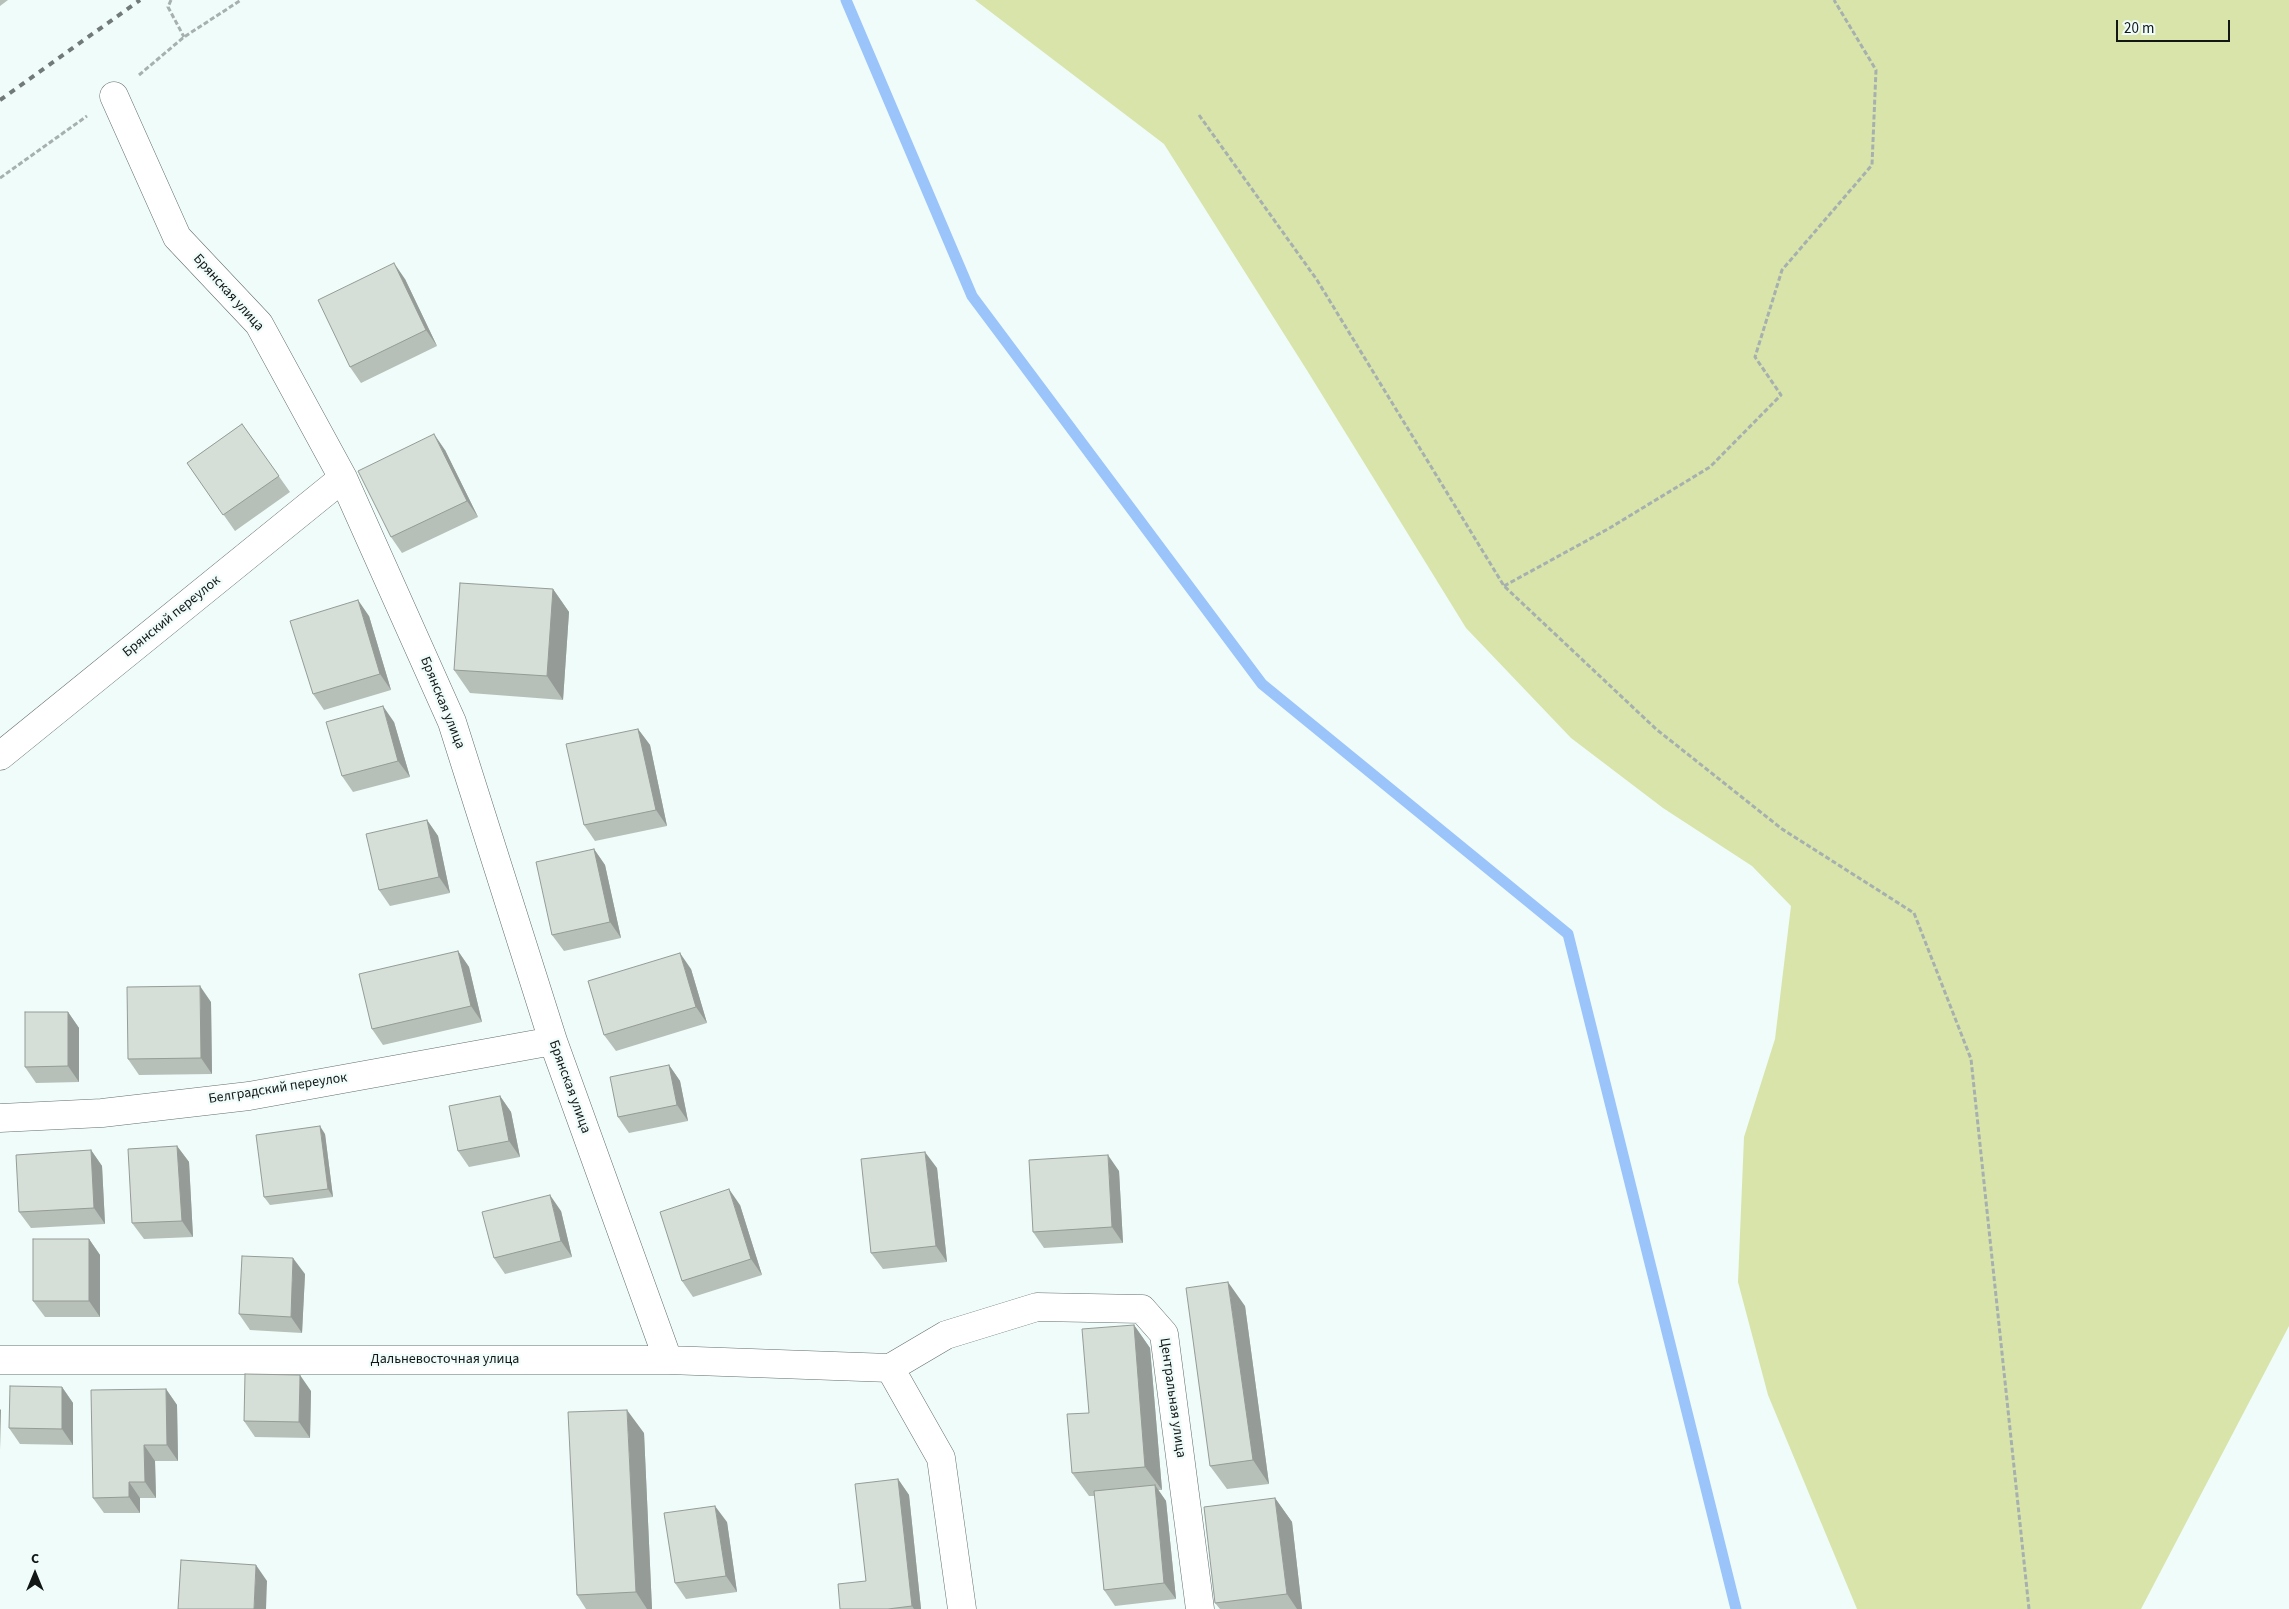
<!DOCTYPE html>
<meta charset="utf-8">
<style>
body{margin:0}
#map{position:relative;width:2289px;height:1609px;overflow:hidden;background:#effcfa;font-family:"Source Sans 3",sans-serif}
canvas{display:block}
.north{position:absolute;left:10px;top:1549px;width:50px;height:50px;-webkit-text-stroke:4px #effcfa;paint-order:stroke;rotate:0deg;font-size:14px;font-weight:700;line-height:20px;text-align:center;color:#121716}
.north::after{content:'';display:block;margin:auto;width:18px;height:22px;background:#121716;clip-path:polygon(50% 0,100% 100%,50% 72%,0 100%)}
.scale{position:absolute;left:2116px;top:20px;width:114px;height:22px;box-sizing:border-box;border:2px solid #121716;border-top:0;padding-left:6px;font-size:15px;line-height:18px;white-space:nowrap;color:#121716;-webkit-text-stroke:4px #effcfa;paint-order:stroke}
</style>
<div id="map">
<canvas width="2289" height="1609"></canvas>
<div class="north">С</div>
<div class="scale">20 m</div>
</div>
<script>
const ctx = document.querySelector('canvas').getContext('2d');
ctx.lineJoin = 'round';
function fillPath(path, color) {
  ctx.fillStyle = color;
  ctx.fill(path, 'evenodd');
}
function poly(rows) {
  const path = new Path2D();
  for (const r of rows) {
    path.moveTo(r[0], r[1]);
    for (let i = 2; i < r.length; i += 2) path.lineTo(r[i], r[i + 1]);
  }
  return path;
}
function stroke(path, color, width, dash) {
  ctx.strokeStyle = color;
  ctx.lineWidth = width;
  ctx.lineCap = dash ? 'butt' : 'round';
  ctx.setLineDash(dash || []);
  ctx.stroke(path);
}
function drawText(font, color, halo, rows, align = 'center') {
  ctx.font = font + ' "Source Sans 3",sans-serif';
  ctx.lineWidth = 4.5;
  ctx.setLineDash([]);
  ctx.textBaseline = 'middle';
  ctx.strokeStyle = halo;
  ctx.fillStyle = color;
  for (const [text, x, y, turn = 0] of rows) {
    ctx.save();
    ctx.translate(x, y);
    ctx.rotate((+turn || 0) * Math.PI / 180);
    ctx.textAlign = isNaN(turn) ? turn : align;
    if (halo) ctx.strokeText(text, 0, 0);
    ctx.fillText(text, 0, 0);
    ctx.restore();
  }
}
fillPath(poly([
 [975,0,2289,0,2289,1326,2141,1609,1857,1609,1768,1395,1738,1282,1744,1137,1775,1039,1791,906,1752,866,1663,808,1571,738,1466,628,1308,372,1164,144]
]), '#d9e4ab');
stroke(poly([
 [846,0,972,296,1262,684,1568,934,1736,1609]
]), '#9bc4fb', 11);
const street = poly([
 [114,96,177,237,259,324,343,478,452,722,553,1041,668,1360],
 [0,756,343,478],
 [0,1118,102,1113,249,1096,553,1041],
 [0,1360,668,1360,890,1368],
 [890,1368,946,1335,1037,1307,1142,1309,1164,1334,1200,1609],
 [890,1368,941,1458,962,1609]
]);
stroke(street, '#646f6d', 29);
stroke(poly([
 [171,0,168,7,184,37],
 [139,75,184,37,241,0],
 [1199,115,1317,280,1504,586,1656,729,1782,829,1914,913,1971,1059,2029,1609],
 [0,178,87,116],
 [1504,586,1608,529,1710,467,1781,395,1755,357,1782,270,1872,165,1876,70,1834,0]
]), '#a6b0af', 3, [5, 2.5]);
stroke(street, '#fff', 28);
stroke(poly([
 [0,100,140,0]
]), '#717a78', 4, [6, 6]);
fillPath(poly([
 [0,0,8,0,0,6],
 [405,279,437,346,361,383,350,367],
 [242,424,290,492,235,531,187,463],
 [445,450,478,517,402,553,391,537],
 [553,589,569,612,563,700,470,693,454,670],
 [369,616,391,690,324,710,313,694],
 [394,722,410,777,353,792,342,776],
 [638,729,650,745,667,826,595,841,584,825],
 [427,820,438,836,450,893,390,906,379,890],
 [594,849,605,865,621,938,564,951,552,935],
 [458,951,469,967,482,1022,383,1045,372,1029],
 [691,969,707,1023,616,1051,604,1035],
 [211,1002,212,1074,139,1075,128,1059],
 [68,1012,79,1028,79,1082,36,1083,25,1067],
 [669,1065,680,1081,688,1121,629,1133,618,1117],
 [500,1096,511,1112,520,1157,469,1167,458,1151],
 [325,1134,333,1197,270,1205,264,1197],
 [177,1146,189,1162,193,1237,144,1239,132,1223],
 [91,1150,102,1166,105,1224,31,1228,19,1212],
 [937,1168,947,1262,883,1269,871,1253],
 [1119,1171,1123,1243,1044,1248,1033,1232],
 [740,1205,762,1275,693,1297,682,1281],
 [561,1211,572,1257,505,1274,494,1258],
 [89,1239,100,1255,100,1317,45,1317,33,1301],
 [305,1274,302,1333,250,1330,239,1314],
 [1245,1306,1269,1484,1227,1489,1210,1466],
 [1134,1325,1150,1348,1162,1490,1158,1490,1166,1501,1176,1599,1115,1606,1104,1590,1095,1496,1089,1496,1072,1473,1089,1413],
 [62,1387,73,1403,73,1445,20,1444,9,1428],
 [166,1389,177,1405,178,1461,155,1461,156,1498,140,1498,140,1513,104,1513,93,1498],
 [311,1391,310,1438,255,1437,244,1421],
 [644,1433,652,1609,586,1609,577,1595],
 [898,1479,909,1495,921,1609,840,1609,866,1581],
 [1275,1498,1292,1522,1302,1609,1220,1609,1215,1603],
 [727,1522,737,1592,686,1599,675,1583]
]), '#b7bfb9');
fillPath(poly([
 [394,263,405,279,437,346,426,330],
 [434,434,445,450,478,517,467,501],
 [553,589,569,612,563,700,547,676],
 [358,600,369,616,391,690,380,674],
 [383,706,394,722,410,777,398,761],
 [638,729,650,745,667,826,656,810],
 [427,820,438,836,450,893,439,877],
 [594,849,605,865,621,938,610,922],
 [458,951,469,967,482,1022,471,1006],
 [680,953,691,969,707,1023,696,1007],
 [200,986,211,1002,212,1074,201,1058],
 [68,1012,79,1028,79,1082,68,1066],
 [669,1065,680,1081,688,1121,677,1105],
 [500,1096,511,1112,520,1157,509,1141],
 [320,1126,325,1134,333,1197,328,1189],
 [177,1146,189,1162,193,1237,182,1221],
 [91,1150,102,1166,105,1224,94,1208],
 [925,1152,937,1168,947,1262,936,1246],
 [1108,1155,1119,1171,1123,1243,1112,1227],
 [729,1189,740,1205,762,1275,751,1259],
 [550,1195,561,1211,572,1257,561,1241],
 [89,1239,100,1255,100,1317,89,1301],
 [293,1258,305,1274,302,1333,291,1317],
 [1228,1282,1245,1306,1269,1484,1253,1460],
 [1134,1325,1150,1348,1162,1490,1145,1467],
 [300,1375,311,1391,310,1438,299,1422],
 [62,1387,73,1403,73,1445,62,1429],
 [166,1389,177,1405,178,1461,167,1445],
 [0,1409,1,1410,0,1450],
 [627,1410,644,1433,652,1609,647,1609,636,1592],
 [144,1445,155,1461,156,1498,145,1482],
 [898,1479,909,1495,921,1609,914,1609,912,1606],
 [129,1482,140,1498,140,1513,129,1497],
 [1155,1485,1166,1501,1176,1599,1164,1583],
 [1275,1498,1292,1522,1302,1609,1297,1609,1287,1594],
 [715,1506,727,1522,737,1592,726,1576],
 [256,1565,267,1581,266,1609,254,1609]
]), '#959b96');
const building = poly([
 [394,263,426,330,350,367,318,300,394,263],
 [242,424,279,476,223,515,187,463,242,424],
 [434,434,467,501,391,537,358,471,434,434],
 [460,583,553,589,547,676,454,670,460,583],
 [358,600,380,674,313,694,290,621,358,600],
 [383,706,398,761,342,776,326,722,383,706],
 [638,729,656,810,584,825,566,744,638,729],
 [427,820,439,877,379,890,366,834,427,820],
 [594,849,610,922,552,935,536,862,594,849],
 [458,951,471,1006,372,1029,359,974,458,951],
 [680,953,696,1007,604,1035,588,981,680,953],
 [200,986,201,1058,128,1059,127,987,200,986],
 [25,1012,68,1012,68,1066,25,1067,25,1012],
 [669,1065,677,1105,618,1117,610,1077,669,1065],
 [500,1096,509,1141,458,1151,449,1106,500,1096],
 [320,1126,328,1189,264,1197,256,1135,320,1126],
 [177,1146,182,1221,132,1223,128,1149,177,1146],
 [91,1150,94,1208,19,1212,16,1155,91,1150],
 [925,1152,936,1246,871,1253,861,1159,925,1152],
 [1108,1155,1112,1227,1033,1232,1029,1160,1108,1155],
 [729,1189,751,1259,682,1281,660,1212,729,1189],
 [550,1195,561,1241,494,1258,482,1212,550,1195],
 [33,1239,89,1239,89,1301,33,1301,33,1239],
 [242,1256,293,1258,291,1317,239,1314,242,1256],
 [1228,1282,1253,1460,1210,1466,1186,1288,1228,1282],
 [1134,1325,1145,1467,1072,1473,1067,1414,1089,1413,1082,1329,1134,1325],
 [245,1374,300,1375,299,1422,244,1421,245,1374],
 [10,1386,62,1387,62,1429,9,1428,10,1386],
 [166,1389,167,1445,144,1445,145,1482,129,1482,129,1497,93,1498,91,1390,166,1389],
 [627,1410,636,1592,577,1595,568,1412,627,1410],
 [898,1479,912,1606,888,1609,840,1609,838,1584,866,1581,855,1484,898,1479],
 [1155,1485,1164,1583,1104,1590,1094,1491,1155,1485],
 [1275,1498,1287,1594,1215,1603,1204,1507,1275,1498],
 [715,1506,726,1576,675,1583,664,1513,715,1506],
 [181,1560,256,1565,254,1609,178,1609,181,1560]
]);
fillPath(building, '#d5ded7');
stroke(building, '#959b96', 1);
drawText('14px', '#121716', '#effcfa', [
 ["Брянская улица",228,293,48],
 ["Брянский переулок",172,617,-39],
 ["Брянская улица",442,703,68],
 ["Брянская улица",569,1087,70],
 ["Белградский переулок",278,1089,-9],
 ["Дальневосточная улица",445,1360],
 ["Центральная улица",1172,1398,82]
]);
</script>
